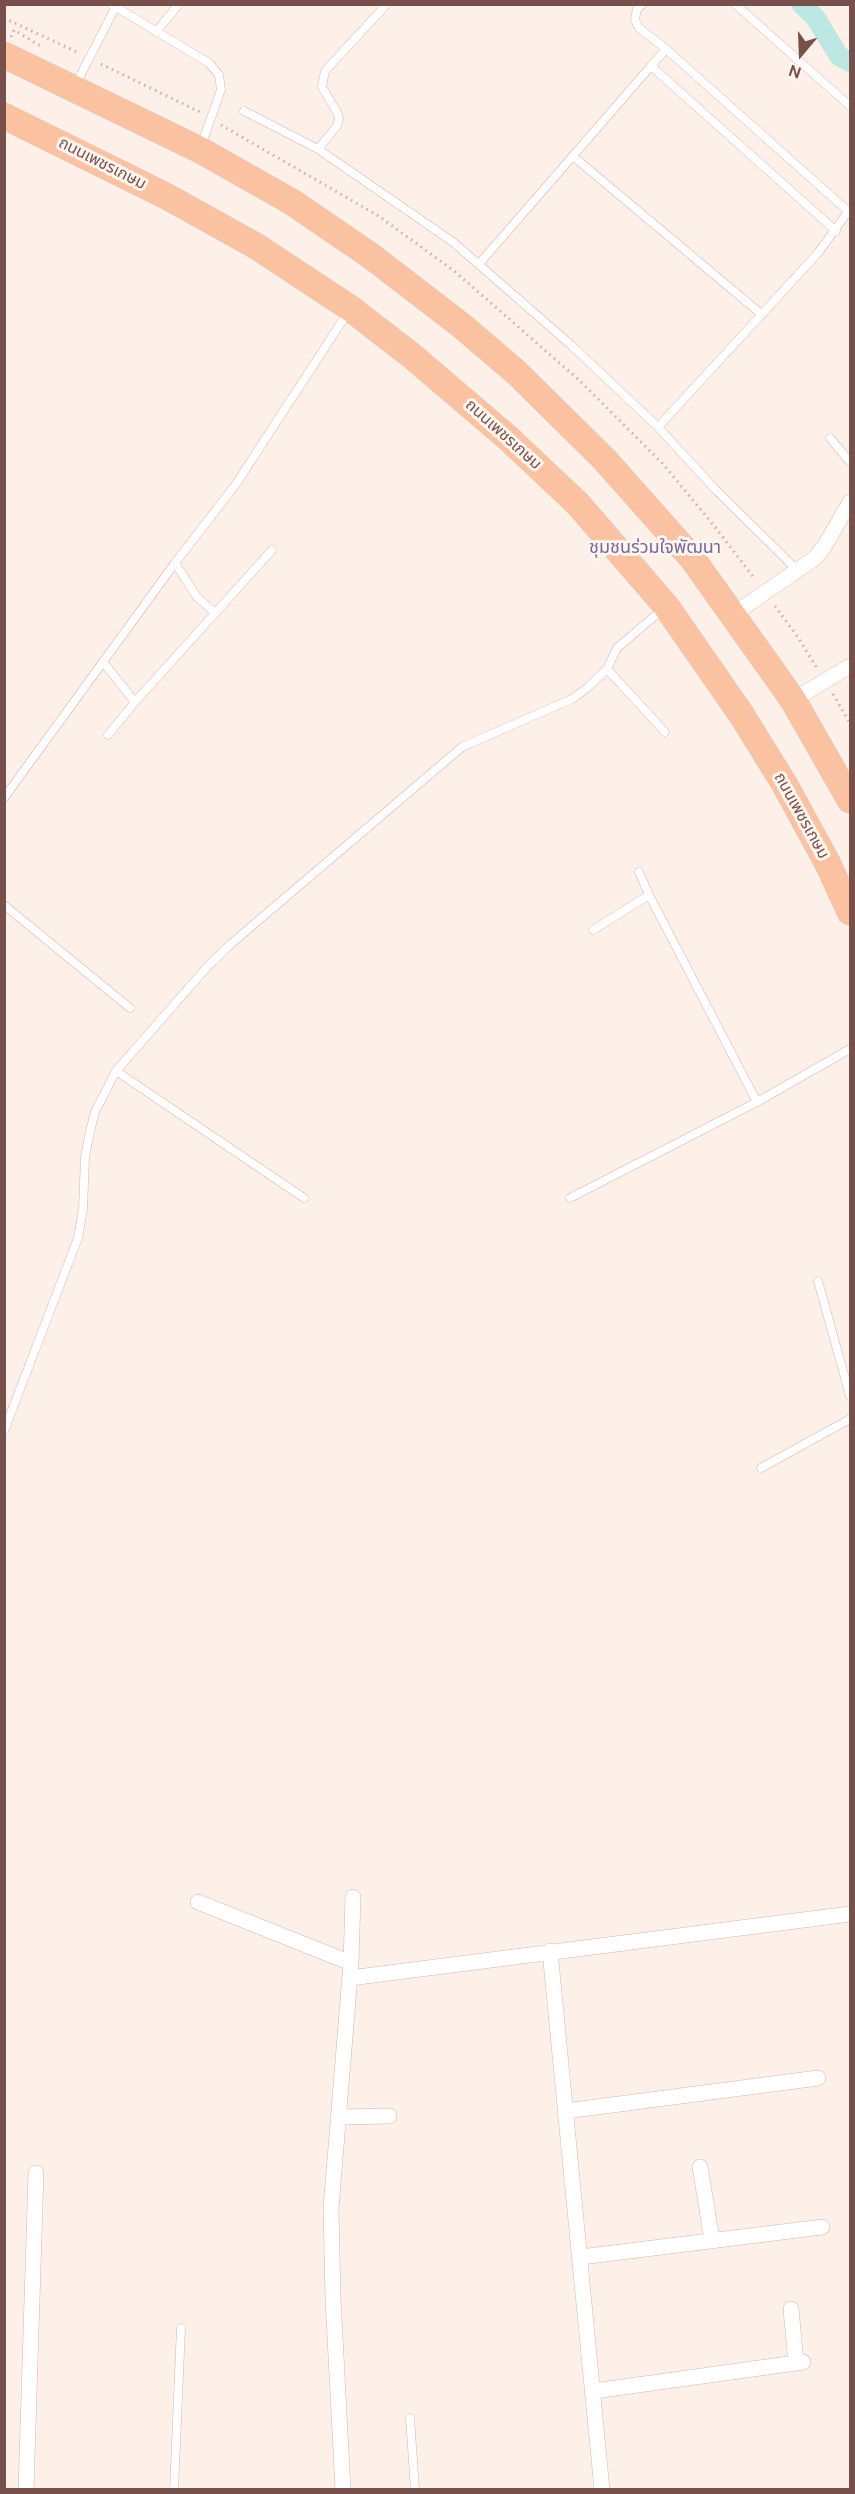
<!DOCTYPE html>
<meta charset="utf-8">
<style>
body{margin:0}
#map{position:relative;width:855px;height:2494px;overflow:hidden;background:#fdf0e8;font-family:"DM Sans",sans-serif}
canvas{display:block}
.frame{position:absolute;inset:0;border:6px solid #78504b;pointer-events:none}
.north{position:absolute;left:771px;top:24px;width:60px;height:60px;-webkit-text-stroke:4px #fff5ef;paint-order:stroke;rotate:199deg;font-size:16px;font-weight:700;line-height:24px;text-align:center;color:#78504b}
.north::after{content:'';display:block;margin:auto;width:21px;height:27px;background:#78504b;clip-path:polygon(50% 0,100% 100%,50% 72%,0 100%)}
</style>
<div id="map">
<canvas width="855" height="2494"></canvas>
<div class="frame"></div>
<div class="north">N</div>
</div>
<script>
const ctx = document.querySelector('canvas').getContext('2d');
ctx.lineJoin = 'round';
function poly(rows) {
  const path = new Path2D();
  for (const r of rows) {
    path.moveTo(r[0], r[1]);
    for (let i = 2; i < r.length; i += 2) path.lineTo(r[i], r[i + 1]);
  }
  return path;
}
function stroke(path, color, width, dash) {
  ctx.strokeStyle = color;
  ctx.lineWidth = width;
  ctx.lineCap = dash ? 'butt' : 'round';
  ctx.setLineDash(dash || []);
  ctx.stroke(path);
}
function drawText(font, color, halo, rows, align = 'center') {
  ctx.font = font + ' "DM Sans","Noto Sans Thai",sans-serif';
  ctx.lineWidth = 6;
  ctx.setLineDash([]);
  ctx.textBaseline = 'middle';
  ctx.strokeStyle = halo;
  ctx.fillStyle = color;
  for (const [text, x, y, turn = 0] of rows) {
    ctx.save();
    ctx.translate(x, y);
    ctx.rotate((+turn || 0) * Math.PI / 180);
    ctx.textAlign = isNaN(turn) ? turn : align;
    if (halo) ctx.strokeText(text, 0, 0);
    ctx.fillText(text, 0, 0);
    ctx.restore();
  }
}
stroke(poly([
 [801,4,815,17,839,56,850,62]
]), '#bce7e2', 20);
const service = poly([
 [111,4,209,63,219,75,221,90,201,146],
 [643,4,637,9,635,19,638,27,666,49,849,212],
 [735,4,850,106],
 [156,32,179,4],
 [666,49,651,66,836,231],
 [75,86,117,4],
 [244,111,318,149,453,242,571,345,658,427,714,488,797,570],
 [318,149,337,126,339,119,338,114,322,87,325,71,387,4],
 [574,157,760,313],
 [479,264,651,66],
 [658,427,818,253,850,209],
 [830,438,850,462],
 [175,563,197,597,215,613],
 [103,662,135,702,108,735],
 [607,669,665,732],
 [135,702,272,550],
 [4,798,175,563,236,484,348,312],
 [639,872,649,895,757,1102,850,1049],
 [4,905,130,1008],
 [593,930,649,895],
 [304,1198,116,1071,208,966,232,943,462,747,572,699,586,689,607,669,617,648,663,609],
 [570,1198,757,1102],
 [818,1281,850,1396],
 [4,1431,78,1238,83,1209,85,1157,90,1131,95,1112,116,1071],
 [761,1468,850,1419],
 [410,2418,415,2490],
 [174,2490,181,2328]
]);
const minor = poly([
 [734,614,815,558,824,547,850,502],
 [793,700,850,666],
 [198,1902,351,1963],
 [550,1951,602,2490],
 [350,1978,850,1914],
 [566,2111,818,2078],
 [339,2117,389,2116],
 [700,2167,712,2240],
 [581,2257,822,2227],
 [791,2309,796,2363],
 [594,2391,803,2362],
 [26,2490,36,2173],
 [343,2490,333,2298,331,2208,351,1963,353,1897]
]);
const primary = poly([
 [4,55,200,150,292,202,371,256,462,326,517,373,605,460,692,558,793,700,850,800],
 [4,116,166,196,256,246,350,308,412,356,508,438,578,504,666,606,741,714,785,785,828,864,850,912]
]);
stroke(service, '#d2b7b0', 9);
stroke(minor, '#d2b7b0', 16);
stroke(primary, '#d9cecd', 27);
stroke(poly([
 [4,18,79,53],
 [11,37,14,30,42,47],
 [101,64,200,112],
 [221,125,377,215,453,270,579,380,663,464,715,527,755,579],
 [775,606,797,636,817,668],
 [833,694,850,723]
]), '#d8a9a2', 3, [1.5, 4.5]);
stroke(service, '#fff', 8);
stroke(minor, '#fff', 15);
stroke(primary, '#fbc2a1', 26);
drawText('16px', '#78504b', '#fff5ef', [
 ["ถนนเพชรเกษม",102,164,27],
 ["ถนนเพชรเกษม",503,435,42],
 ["ถนนเพชรเกษม",801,816,61]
]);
drawText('18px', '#7c689b', '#fff5ef', [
 ["ชุมชนร่วมใจพัฒนา",655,548]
]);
</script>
